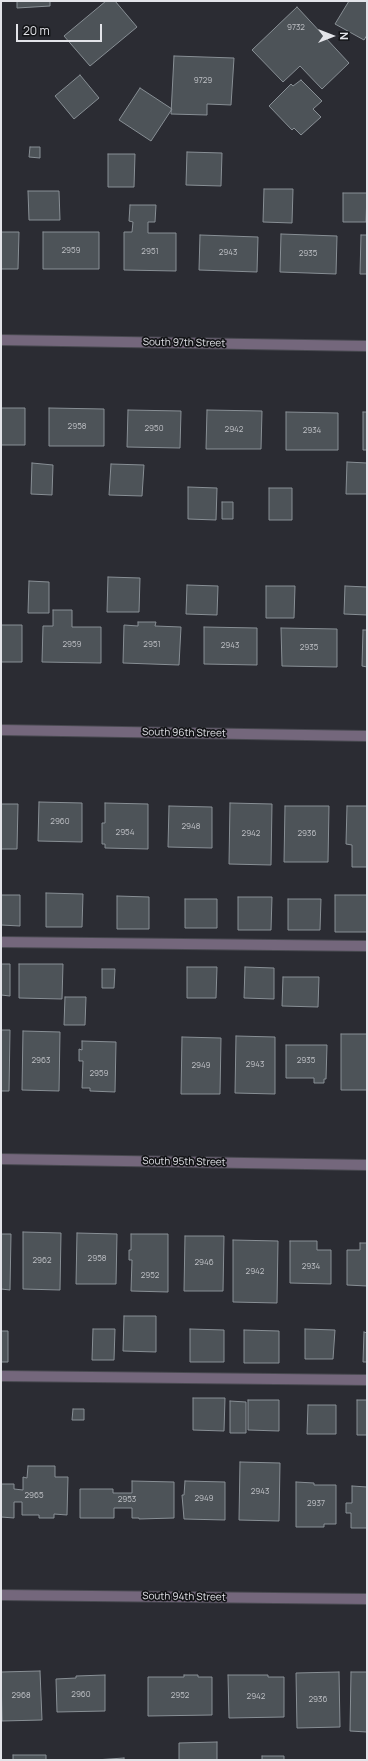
<!DOCTYPE html>
<style>
body{margin:0}
#map{position:relative;width:368px;height:1761px;overflow:hidden;background:#2b2c33;font-family:Manrope,sans-serif}
canvas{display:block}
.frame{position:absolute;inset:0;border:2px solid #e3e4e9;pointer-events:none}
.north{position:absolute;left:312px;top:16px;width:40px;height:40px;-webkit-text-stroke:3px #141518;paint-order:stroke;rotate:90deg;font-size:11px;font-weight:700;line-height:16px;text-align:center;color:#e3e4e9}
.north::after{content:'';display:block;margin:auto;width:14px;height:18px;background:#e3e4e9;clip-path:polygon(50% 0,100% 100%,50% 72%,0 100%)}
.scale{position:absolute;left:16px;top:24px;width:86px;height:18px;box-sizing:border-box;border:2px solid #e3e4e9;border-top:0;padding-left:5px;font-size:12px;line-height:14px;white-space:nowrap;color:#e3e4e9;-webkit-text-stroke:3px #141518;paint-order:stroke}
</style>
<div id="map">
<canvas width="368" height="1761"></canvas>
<div class="frame"></div>
<div class="north">N</div>
<div class="scale">20 m</div>
</div>
<script>
const ctx = document.querySelector('canvas').getContext('2d');
ctx.lineJoin = 'round';
function fillPath(path, color) {
  ctx.fillStyle = color;
  ctx.fill(path, 'evenodd');
}
function poly(rows) {
  const path = new Path2D();
  for (const r of rows) {
    path.moveTo(r[0], r[1]);
    for (let i = 2; i < r.length; i += 2) path.lineTo(r[i], r[i + 1]);
  }
  return path;
}
function stroke(path, color, width, dash) {
  ctx.strokeStyle = color;
  ctx.lineWidth = width;
  ctx.lineCap = dash ? 'butt' : 'round';
  ctx.setLineDash(dash || []);
  ctx.stroke(path);
}
function drawText(font, color, halo, rows, align = 'center') {
  ctx.font = font + ' Manrope,sans-serif';
  ctx.lineWidth = 3.5;
  ctx.setLineDash([]);
  ctx.textBaseline = 'middle';
  ctx.strokeStyle = halo;
  ctx.fillStyle = color;
  for (const [text, x, y, turn = 0] of rows) {
    ctx.save();
    ctx.translate(x, y);
    ctx.rotate((+turn || 0) * Math.PI / 180);
    ctx.textAlign = isNaN(turn) ? turn : align;
    if (halo) ctx.strokeText(text, 0, 0);
    ctx.fillText(text, 0, 0);
    ctx.restore();
  }
}
const building = poly([
 [17,1,50,1,50,6,17,8,17,1],
 [106,1,115,1,137,27,90,66,64,36,106,1],
 [349,1,367,1,367,35,364,40,335,24,349,1],
 [297,7,349,63,322,89,300,66,283,82,252,50,297,7],
 [174,56,234,58,231,105,207,104,207,115,171,114,174,56],
 [80,75,99,98,74,119,55,96,80,75],
 [301,80,322,101,313,109,321,117,301,135,294,128,292,130,269,106,291,84,293,86,301,80],
 [140,88,172,109,151,141,119,120,140,88],
 [30,147,40,147,40,158,29,157,30,147],
 [187,152,222,153,221,186,186,185,187,152],
 [108,154,135,154,134,187,108,187,108,154],
 [264,189,293,189,292,223,263,222,264,189],
 [28,191,59,191,60,220,29,220,28,191],
 [343,193,367,193,366,222,343,222,343,193],
 [130,205,156,205,155,222,148,222,148,233,176,233,176,271,124,270,124,232,132,232,133,222,129,221,130,205],
 [1,232,19,232,18,269,1,269,1,232],
 [43,232,99,232,99,269,43,269,43,232],
 [281,234,337,236,336,274,280,272,281,234],
 [200,235,258,237,257,272,199,270,200,235],
 [361,235,367,235,367,274,360,274,361,235],
 [1,408,25,408,25,445,1,445,1,408],
 [49,408,104,409,104,446,49,446,49,408],
 [128,410,181,411,180,448,127,447,128,410],
 [207,410,262,411,261,449,206,449,207,410],
 [286,412,338,413,338,450,286,450,286,412],
 [363,412,367,412,367,450,363,450,363,412],
 [347,462,367,463,367,494,346,494,347,462],
 [32,463,53,465,52,495,31,494,32,463],
 [111,464,144,465,142,496,109,495,111,464],
 [188,487,217,488,216,520,188,519,188,487],
 [269,488,292,488,292,520,269,520,269,488],
 [222,502,233,502,233,519,222,519,222,502],
 [108,577,140,578,139,612,107,612,108,577],
 [29,581,49,582,49,613,28,613,29,581],
 [187,585,218,586,217,615,186,614,187,585],
 [266,586,295,586,294,618,266,618,266,586],
 [345,586,367,587,367,615,344,614,345,586],
 [53,610,72,610,72,627,101,627,101,663,42,662,43,626,53,626,53,610],
 [138,622,156,622,155,626,181,627,179,665,123,663,124,625,138,626,138,622],
 [1,625,22,625,22,662,1,662,1,625],
 [204,627,257,628,257,665,204,664,204,627],
 [281,628,337,629,337,667,282,666,281,628],
 [363,630,367,630,367,667,362,666,363,630],
 [39,802,82,803,82,842,38,841,39,802],
 [105,803,148,804,148,849,105,848,105,844,102,844,102,823,105,823,105,803],
 [230,803,272,804,271,865,229,864,230,803],
 [1,804,18,804,17,849,1,849,1,804],
 [169,806,212,807,212,848,168,847,169,806],
 [285,806,329,806,328,862,284,862,285,806],
 [347,806,367,806,367,867,352,867,352,845,346,844,347,806],
 [46,893,83,894,82,927,46,927,46,893],
 [1,895,20,895,20,926,1,925,1,895],
 [335,895,367,895,367,932,335,932,335,895],
 [117,896,149,897,149,929,117,929,117,896],
 [238,897,272,897,271,930,238,930,238,897],
 [185,899,217,899,217,928,185,928,185,899],
 [288,899,321,899,320,930,288,930,288,899],
 [1,964,10,964,10,996,1,995,1,964],
 [19,964,63,964,62,999,19,998,19,964],
 [187,967,217,967,216,998,187,998,187,967],
 [245,967,274,968,274,999,244,998,245,967],
 [102,969,115,969,114,988,102,988,102,969],
 [283,977,319,977,318,1007,282,1006,283,977],
 [65,997,86,997,85,1025,64,1025,65,997],
 [1,1030,10,1030,9,1091,1,1091,1,1030],
 [23,1031,60,1032,59,1091,22,1090,23,1031],
 [341,1034,367,1034,367,1090,341,1090,341,1034],
 [236,1036,275,1037,275,1094,235,1093,236,1036],
 [182,1037,221,1038,220,1094,181,1094,182,1037],
 [82,1041,116,1042,115,1092,90,1091,90,1088,82,1088,83,1061,79,1061,79,1049,82,1050,82,1041],
 [286,1045,327,1045,326,1079,324,1079,324,1083,314,1083,314,1078,286,1078,286,1045],
 [23,1232,61,1233,60,1290,23,1289,23,1232],
 [77,1233,117,1234,116,1284,76,1284,77,1233],
 [1,1234,11,1234,10,1290,1,1289,1,1234],
 [131,1234,168,1234,168,1292,131,1291,132,1260,129,1260,129,1250,131,1250,131,1234],
 [185,1236,224,1236,223,1291,184,1291,185,1236],
 [233,1240,278,1241,277,1303,233,1302,233,1240],
 [290,1241,317,1241,317,1250,331,1250,331,1284,290,1283,290,1241],
 [360,1243,367,1243,367,1286,347,1285,347,1250,360,1250,360,1243],
 [124,1316,156,1316,156,1352,123,1351,124,1316],
 [93,1329,115,1329,114,1360,92,1360,93,1329],
 [190,1329,224,1330,224,1362,190,1362,190,1329],
 [305,1329,335,1330,333,1359,305,1359,305,1329],
 [244,1330,279,1331,279,1363,244,1363,244,1330],
 [1,1331,8,1331,8,1362,1,1362,1,1331],
 [364,1332,367,1333,367,1362,363,1362,364,1332],
 [193,1398,225,1398,224,1431,193,1430,193,1398],
 [248,1400,279,1400,279,1431,248,1430,248,1400],
 [357,1400,367,1400,367,1435,357,1435,357,1400],
 [230,1401,246,1402,246,1433,230,1433,230,1401],
 [308,1405,336,1405,336,1434,307,1434,308,1405],
 [73,1409,84,1409,84,1420,72,1420,73,1409],
 [240,1462,280,1463,279,1521,239,1520,240,1462],
 [28,1466,55,1466,55,1477,68,1477,67,1515,54,1514,54,1518,39,1518,39,1515,22,1515,22,1502,14,1502,14,1518,1,1517,1,1484,14,1484,14,1489,23,1490,23,1477,27,1478,28,1466],
 [132,1481,174,1482,174,1518,139,1519,139,1518,132,1518,132,1508,114,1508,114,1518,80,1518,80,1489,113,1489,113,1493,132,1493,132,1481],
 [185,1481,225,1482,225,1520,184,1519,182,1495,184,1495,185,1481],
 [296,1482,314,1483,314,1485,336,1485,336,1524,324,1524,324,1527,296,1527,296,1482],
 [352,1486,367,1487,367,1528,351,1528,351,1513,346,1513,346,1503,352,1503,352,1486],
 [40,1671,42,1720,2,1721,1,1672,40,1671],
 [339,1672,340,1727,297,1728,296,1673,339,1672],
 [351,1672,367,1672,367,1732,350,1731,351,1672],
 [105,1675,105,1711,57,1712,56,1679,76,1678,76,1676,105,1675],
 [184,1675,198,1675,198,1677,212,1677,212,1715,148,1716,148,1677,184,1677,184,1675],
 [228,1675,268,1675,268,1677,284,1677,284,1717,229,1718,228,1675],
 [217,1742,217,1760,179,1760,179,1743,217,1742],
 [13,1755,46,1755,46,1760,13,1760,13,1755],
 [262,1756,284,1756,284,1760,262,1760,262,1756],
 [124,1758,124,1760,95,1760,124,1758]
]);
fillPath(building, '#4d5358');
stroke(building, '#888f95', 1);
const lane = poly([
 [1,942,367,946],
 [1,1376,367,1380]
]);
const street = poly([
 [1,340,367,346],
 [1,730,367,736],
 [1,1159,367,1165],
 [1,1595,367,1599]
]);
stroke(lane, '#484950', 12);
stroke(street, '#484950', 12);
stroke(lane, '#74677c', 10);
stroke(street, '#74677c', 10);
drawText('8px', '#bec0c5', null, [
 ["9732",296,28],
 ["9729",203,81],
 ["2959",71,251],
 ["2951",150,252],
 ["2943",228,253],
 ["2935",308,254],
 ["2958",77,427],
 ["2950",154,429],
 ["2942",234,430],
 ["2934",312,431],
 ["2959",72,645],
 ["2951",152,645],
 ["2943",230,646],
 ["2935",309,648],
 ["2960",60,822],
 ["2948",191,827],
 ["2954",125,833],
 ["2942",251,834],
 ["2936",307,834],
 ["2963",41,1061],
 ["2935",306,1061],
 ["2943",255,1065],
 ["2949",201,1066],
 ["2959",99,1074],
 ["2958",97,1259],
 ["2962",42,1261],
 ["2946",204,1263],
 ["2934",311,1267],
 ["2942",255,1272],
 ["2952",150,1276],
 ["2943",260,1492],
 ["2965",34,1496],
 ["2949",204,1499],
 ["2953",127,1500],
 ["2937",316,1504],
 ["2960",81,1695],
 ["2968",21,1696],
 ["2952",180,1696],
 ["2942",256,1697],
 ["2936",318,1700]
]);
drawText('10px', '#e3e4e9', '#141518', [
 ["South 97th Street",184,343,1],
 ["South 96th Street",184,733,1],
 ["South 95th Street",184,1162,1],
 ["South 94th Street",184,1597,1]
]);
</script>
